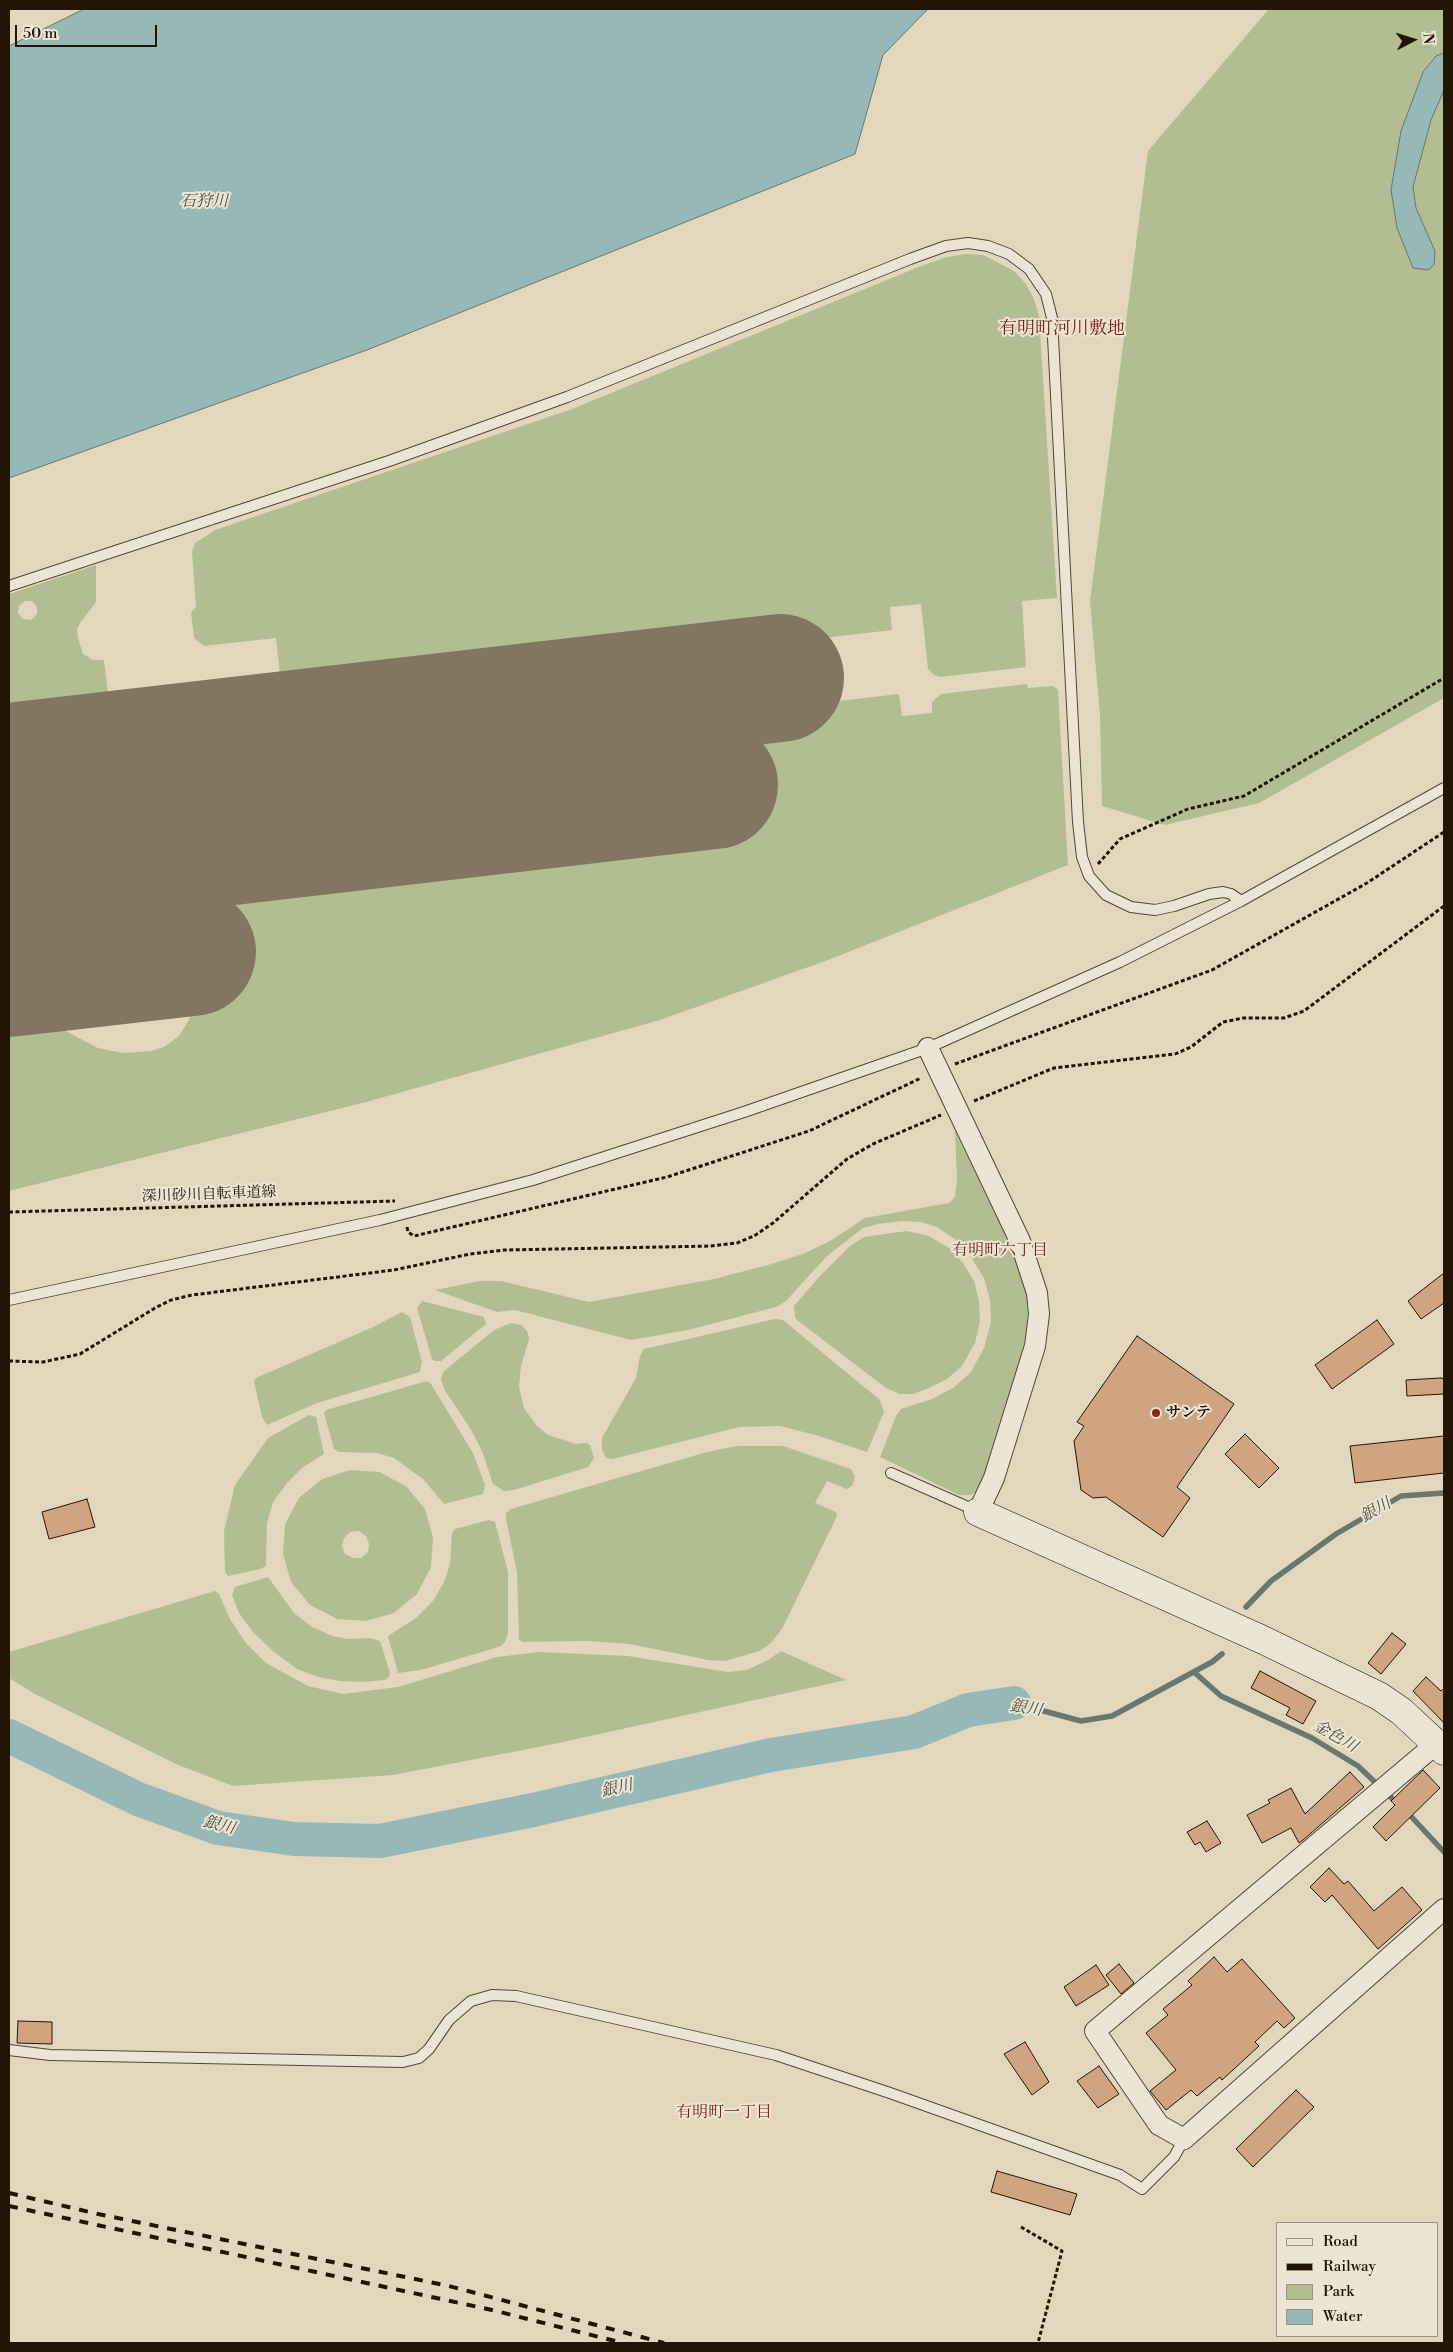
<!DOCTYPE html>
<meta charset="utf-8">
<style>
body{margin:0}
#map{position:relative;width:1453px;height:2352px;overflow:hidden;background:#e2d7bc;font-family:"Libre Bodoni",serif}
canvas{display:block}
.frame{position:absolute;inset:0;border:10px solid #221505;pointer-events:none}
.legend{position:absolute;left:1276px;top:2222px;width:162px;height:115px;box-sizing:border-box;background:#ece5d3;border:1px solid #9b9281;margin:0;padding:6px 9px;list-style:none;font-size:15px;color:#221505}
.legend li{display:flex;align-items:center;gap:10px;height:25px}
.legend b{width:25px;border:1px solid #9b9281}
.north{position:absolute;left:1388px;top:15px;width:50px;height:50px;-webkit-text-stroke:4px #ece5d3;paint-order:stroke;rotate:85deg;font-size:14px;font-weight:700;line-height:20px;text-align:center;color:#221505}
.north::after{content:'';display:block;margin:auto;width:18px;height:22px;background:#221505;clip-path:polygon(50% 0,100% 100%,50% 72%,0 100%)}
.scale{position:absolute;left:15px;top:25px;width:142px;height:22px;box-sizing:border-box;border:2px solid #221505;border-top:0;padding-left:6px;font-size:15px;line-height:18px;white-space:nowrap;color:#221505;-webkit-text-stroke:4px #ece5d3;paint-order:stroke}
</style>
<div id="map">
<canvas width="1453" height="2352"></canvas>
<div class="frame"></div>
<ul class="legend">
<li><b style="height:6px;background:#ece5d3"></b>Road</li>
<li><b style="height:6px;background:#221505"></b>Railway</li>
<li><b style="height:14px;background:#b2be92"></b>Park</li>
<li><b style="height:14px;background:#96b8b7"></b>Water</li>
</ul>
<div class="north">N</div>
<div class="scale">50 m</div>
</div>
<script>
const ctx = document.querySelector('canvas').getContext('2d');
ctx.lineJoin = 'round';
function fillPath(path, color) {
  ctx.fillStyle = color;
  ctx.fill(path, 'evenodd');
}
function poly(rows) {
  const path = new Path2D();
  for (const r of rows) {
    path.moveTo(r[0], r[1]);
    for (let i = 2; i < r.length; i += 2) path.lineTo(r[i], r[i + 1]);
  }
  return path;
}
function stroke(path, color, width, dash) {
  ctx.strokeStyle = color;
  ctx.lineWidth = width;
  ctx.lineCap = dash ? 'butt' : 'round';
  ctx.setLineDash(dash || []);
  ctx.stroke(path);
}
function drawText(font, color, halo, rows, align = 'center') {
  ctx.font = font + ' "Libre Bodoni","Noto Serif JP",serif';
  ctx.lineWidth = 4;
  ctx.setLineDash([]);
  ctx.textBaseline = 'middle';
  ctx.strokeStyle = halo;
  ctx.fillStyle = color;
  for (const [text, x, y, turn = 0] of rows) {
    ctx.save();
    ctx.translate(x, y);
    ctx.rotate((+turn || 0) * Math.PI / 180);
    ctx.textAlign = isNaN(turn) ? turn : align;
    if (halo) ctx.strokeText(text, 0, 0);
    ctx.fillText(text, 0, 0);
    ctx.restore();
  }
}
fillPath(poly([
 [1269,9,1444,9,1444,698,1259,803,1165,825,1102,806,1100,715,1090,601,1148,151],
 [966,254,983,255,1014,271,1026,284,1034,299,1039,316,1057,598,1022,601,1026,667,941,677,934,675,928,669,921,604,890,607,892,630,283,701,276,638,204,646,194,638,191,612,196,607,192,552,195,543,215,530,572,409,921,266,947,257],
 [96,565,96,602,80,623,77,629,78,638,83,654,93,660,104,660,110,710,51,716,9,731,9,594],
 [25,601,32,601,37,607,37,614,31,620,23,619,18,613,19,606],
 [800,649,825,669,805,695,288,756,283,709],
 [1027,684,1028,688,1053,686,1058,690,1068,865,828,960,660,1020,366,1102,9,1191,9,1012,39,1017,98,1048,123,1053,151,1051,164,1047,179,1036,189,1020,195,998,188,929,9,950,9,798,65,802,290,776,289,764,899,694,902,716,932,713,932,702,941,694],
 [113,740,116,766,61,772,9,789,9,742,56,746],
 [955,1131,1022,1270,1028,1292,1027,1343,980,1488,971,1495,959,1495,880,1457,896,1416,901,1409,932,1399,953,1388,971,1372,984,1348,991,1322,990,1300,984,1278,971,1257,956,1240,937,1227,921,1222,902,1221,878,1224,863,1228,827,1256,785,1302,776,1307,688,1330,631,1340,515,1310,497,1312,435,1290,480,1281,501,1281,589,1302,714,1279,768,1265,803,1254,830,1241,865,1218,949,1203,955,1197,957,1178],
 [907,1231,929,1236,949,1248,963,1263,974,1281,979,1301,980,1322,975,1343,962,1366,947,1379,929,1388,913,1394,900,1394,886,1388,797,1320,795,1317,794,1306,819,1277,850,1246,864,1237],
 [422,1301,484,1317,486,1324,441,1361,435,1361,432,1359,417,1308],
 [402,1312,410,1317,422,1362,420,1372,317,1403,267,1425,262,1417,254,1381,256,1378,373,1327],
 [775,1319,783,1320,789,1325,880,1400,884,1412,867,1452,819,1436,780,1426,739,1427,613,1459,606,1458,602,1450,602,1438,636,1378,640,1356,644,1349],
 [511,1323,521,1325,527,1331,529,1339,521,1366,519,1387,524,1408,536,1425,548,1435,576,1444,586,1443,590,1445,594,1458,588,1467,514,1490,504,1491,493,1484,482,1451,470,1428,444,1389,441,1379,443,1372,494,1330],
 [427,1381,431,1384,473,1453,485,1485,483,1494,444,1504,423,1479,394,1458,377,1453,339,1452,334,1449,324,1413,326,1410],
 [309,1415,316,1417,324,1454,302,1468,287,1483,273,1502,267,1523,266,1566,260,1569,228,1576,225,1572,224,1531,235,1485,268,1438],
 [737,1446,783,1446,851,1469,855,1477,852,1486,847,1489,827,1481,815,1503,836,1512,837,1516,782,1629,771,1643,760,1651,725,1661,708,1660,630,1644,587,1641,523,1642,519,1640,517,1572,506,1519,506,1513,511,1509,707,1452],
 [350,1470,379,1472,406,1486,425,1509,433,1537,431,1567,417,1594,394,1613,366,1621,337,1619,310,1605,291,1582,283,1554,285,1524,299,1498,322,1479],
 [359,1531,366,1536,369,1544,368,1552,361,1558,353,1558,345,1554,342,1546,344,1538,350,1532],
 [489,1520,495,1522,508,1572,508,1633,505,1642,501,1646,485,1651,421,1670,398,1673,388,1636,416,1618,433,1601,444,1582,450,1564,452,1533,455,1529],
 [268,1577,294,1613,312,1627,332,1636,348,1639,370,1638,380,1641,390,1673,389,1677,385,1680,363,1682,340,1681,318,1677,297,1669,274,1652,253,1632,239,1613,232,1595,235,1587],
 [215,1591,219,1594,230,1619,245,1642,266,1663,308,1686,343,1694,398,1687,497,1657,540,1652,628,1656,728,1672,747,1670,768,1660,781,1651,846,1680,554,1744,393,1775,233,1786,176,1764,35,1694,9,1678,9,1652]
]), '#b2be92');
const water = poly([
 [84,9,928,9,883,55,855,154,367,350,9,478,9,46,84,9],
 [1444,53,1444,90,1431,120,1413,187,1416,208,1435,251,1434,265,1428,270,1413,268,1397,228,1391,190,1401,131,1423,72,1436,56,1444,53]
]);
fillPath(water, '#96b8b7');
stroke(water, '#687770', 1);
stroke(poly([
 [1246,1607,1271,1581,1336,1534,1401,1496,1444,1493],
 [1194,1672,1221,1696,1312,1738,1358,1766,1398,1804],
 [1014,1703,1081,1721,1112,1716,1212,1662,1222,1654],
 [1407,1812,1444,1852]
]), '#687770', 5.5);
stroke(poly([
 [9,1736,138,1799,218,1828,294,1839,380,1841,533,1810,771,1755,914,1732,968,1710,1014,1703]
]), '#96b8b7', 34);
stroke(poly([
 [9,767,780,678],
 [9,867,714,785],
 [9,973,192,952]
]), '#827660', 128);
const building = poly([
 [1444,1273,1444,1303,1421,1319,1408,1301,1444,1273],
 [1377,1320,1394,1344,1332,1389,1315,1365,1377,1320],
 [1137,1336,1234,1404,1177,1487,1190,1498,1163,1537,1106,1497,1093,1498,1081,1490,1074,1441,1084,1426,1077,1422,1137,1336],
 [1441,1378,1444,1379,1444,1394,1407,1396,1406,1380,1441,1378],
 [1245,1434,1279,1468,1259,1488,1225,1454,1245,1434],
 [1444,1436,1444,1473,1355,1483,1350,1446,1444,1436],
 [87,1499,95,1527,49,1539,42,1512,87,1499],
 [1392,1633,1406,1644,1381,1674,1368,1663,1392,1633],
 [1260,1671,1316,1701,1303,1724,1286,1715,1290,1708,1251,1688,1260,1671],
 [1426,1677,1441,1691,1444,1688,1444,1723,1413,1691,1426,1677],
 [1423,1770,1440,1788,1386,1841,1373,1827,1395,1805,1391,1801,1423,1770],
 [1350,1772,1364,1787,1303,1840,1299,1843,1291,1828,1262,1843,1247,1815,1270,1803,1268,1800,1291,1788,1305,1814,1350,1772],
 [1207,1821,1221,1843,1206,1852,1200,1842,1195,1845,1187,1832,1207,1821],
 [1329,1868,1344,1884,1348,1881,1374,1911,1402,1887,1422,1910,1378,1949,1332,1895,1325,1902,1310,1887,1329,1868],
 [1214,1957,1227,1972,1242,1959,1295,2018,1284,2028,1277,2021,1255,2042,1259,2046,1222,2080,1220,2077,1197,2096,1191,2090,1166,2110,1150,2091,1176,2070,1146,2033,1168,2015,1163,2009,1192,1985,1188,1981,1214,1957],
 [1119,1964,1134,1983,1121,1994,1106,1975,1119,1964],
 [1096,1965,1109,1985,1076,2006,1064,1987,1096,1965],
 [18,2021,52,2022,52,2044,17,2043,18,2021],
 [1025,2042,1049,2082,1032,2095,1004,2054,1025,2042],
 [1099,2066,1119,2094,1098,2108,1077,2081,1099,2066],
 [1296,2090,1314,2107,1253,2167,1236,2149,1296,2090],
 [997,2171,1077,2194,1070,2215,991,2192,997,2171]
]);
fillPath(building, '#d0a481');
stroke(building, '#221505', 1);
const lane = poly([
 [9,586,389,461,567,397,910,259,946,246,968,243,988,246,1009,254,1029,269,1046,294,1052,318,1078,822,1082,857,1089,876,1106,895,1131,907,1155,910,1174,906,1209,894,1223,892,1231,894,1241,901],
 [9,1300,380,1220,533,1180,744,1112,928,1048,1120,962,1241,901,1444,788],
 [891,1473,977,1511],
 [9,2050,50,2055,403,2062,419,2058,429,2049,449,2020,471,2001,492,1995,516,1996,776,2055,890,2093,1120,2175,1142,2189,1174,2157,1184,2139]
]);
const street = poly([
 [928,1048,1020,1241,1037,1293,1039,1314,1035,1346,994,1478,978,1512],
 [1436,1744,1095,2031,1159,2125,1184,2139,1444,1909]
]);
const secondary = poly([
 [978,1512,1261,1639,1379,1696,1401,1711,1444,1751]
]);
stroke(lane, '#524633', 12);
stroke(street, '#524633', 22);
stroke(secondary, '#221505', 29);
stroke(poly([
 [1098,864,1120,839,1188,809,1244,796,1444,678],
 [955,1064,1212,970,1367,883,1444,832],
 [974,1101,1054,1068,1175,1054,1191,1047,1223,1022,1243,1018,1284,1018,1304,1011,1444,906],
 [9,1212,395,1201],
 [407,1227,408,1232,414,1236,667,1177,809,1131,921,1078],
 [9,1361,43,1362,80,1354,155,1308,171,1300,192,1295,394,1270,470,1254,504,1250,711,1246,737,1243,754,1236,773,1223,847,1159,873,1144,941,1115],
 [1021,2227,1062,2251,1038,2343]
]), '#221505', 3, [4, 2.5]);
stroke(lane, '#ece5d3', 10);
stroke(street, '#ece5d3', 20);
stroke(secondary, '#ece5d3', 28);
stroke(poly([
 [9,2193,98,2214,449,2286,664,2343],
 [9,2206,492,2310,623,2343]
]), '#221505', 4, [9, 9]);
for (const [x, y, r, color] of [
 [1156,1413,5,"#8f2418"]
]) {
  const dot = new Path2D();
  dot.arc(x, y, r, 0, 2 * Math.PI);
  ctx.fillStyle = color;
  ctx.fill(dot);
  stroke(dot, '#ece5d3', 2);
}
drawText('15px', '#221505', '#ece5d3', [
 ["深川砂川自転車道線",209,1195,-2]
]);
drawText('bold 15px', '#221505', '#ece5d3', [
 ["サンテ",1166,1413]
], 'left');
drawText('italic 16px', '#4b4e43', '#ece5d3', [
 ["石狩川",204,202],
 ["銀川",1376,1511,-30],
 ["銀川",1026,1709,9],
 ["金色川",1335,1737,30],
 ["銀川",617,1789,-12],
 ["銀川",219,1826,14]
]);
drawText('16px', '#7a1f14', '#ece5d3', [
 ["有明町六丁目",1000,1251],
 ["有明町一丁目",724,2113]
]);
drawText('18px', '#7a1f14', '#ece5d3', [
 ["有明町河川敷地",1062,330]
]);
</script>
